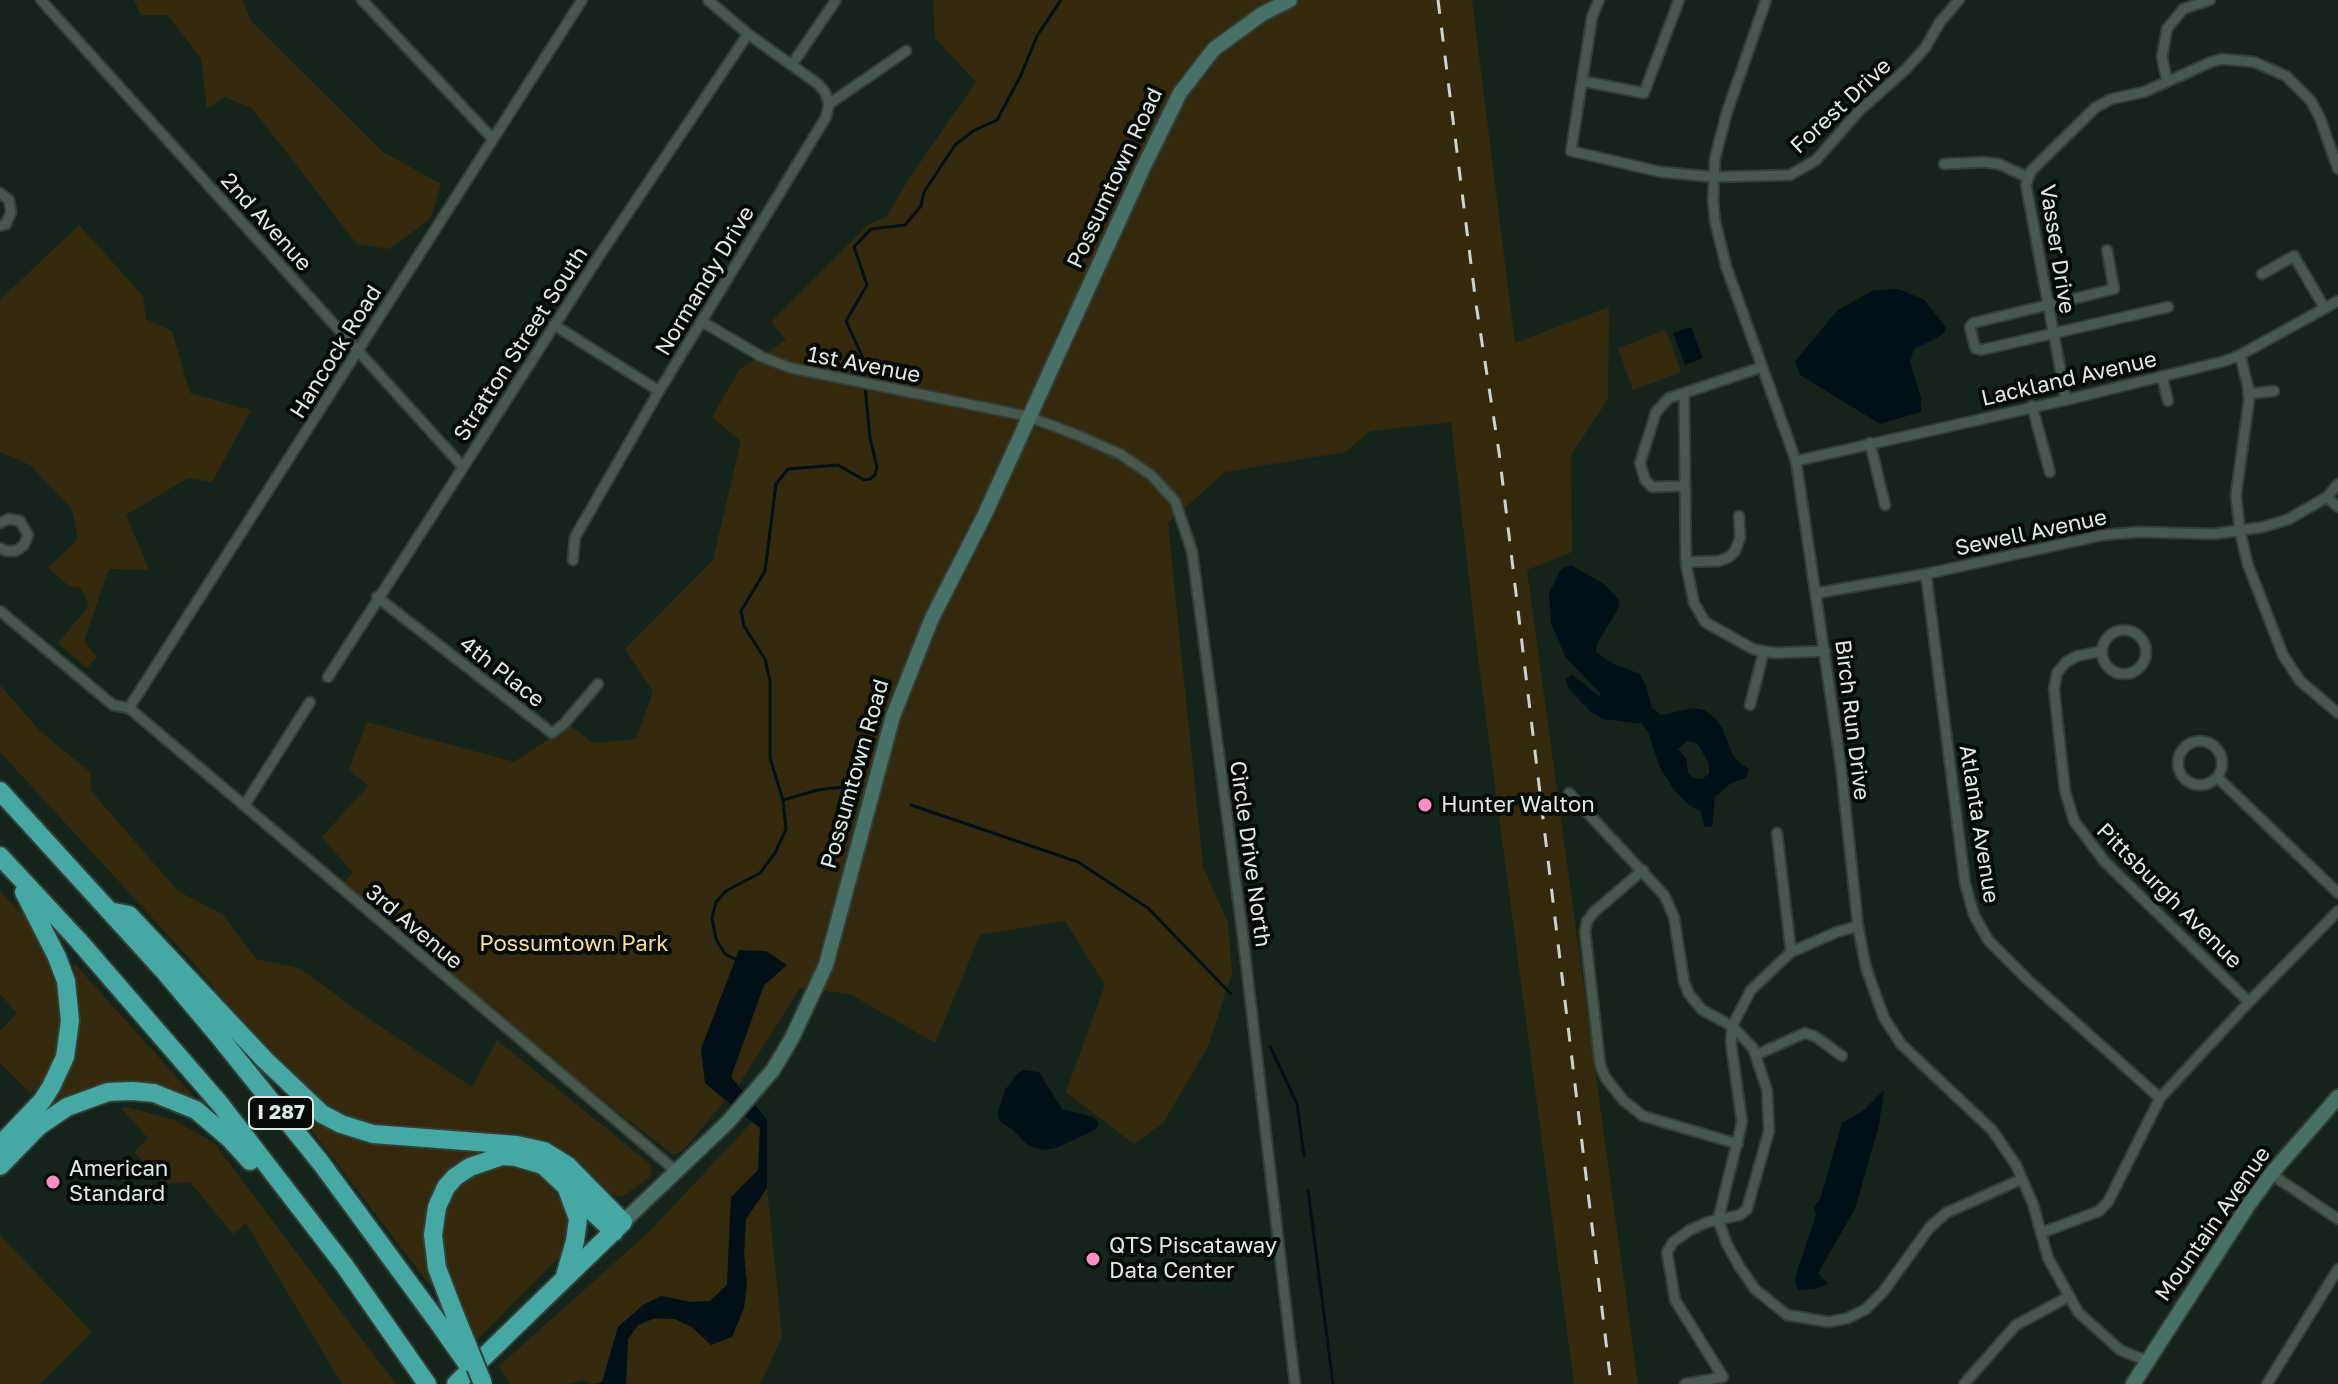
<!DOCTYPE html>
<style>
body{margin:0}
canvas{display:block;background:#14241a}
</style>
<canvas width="2338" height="1384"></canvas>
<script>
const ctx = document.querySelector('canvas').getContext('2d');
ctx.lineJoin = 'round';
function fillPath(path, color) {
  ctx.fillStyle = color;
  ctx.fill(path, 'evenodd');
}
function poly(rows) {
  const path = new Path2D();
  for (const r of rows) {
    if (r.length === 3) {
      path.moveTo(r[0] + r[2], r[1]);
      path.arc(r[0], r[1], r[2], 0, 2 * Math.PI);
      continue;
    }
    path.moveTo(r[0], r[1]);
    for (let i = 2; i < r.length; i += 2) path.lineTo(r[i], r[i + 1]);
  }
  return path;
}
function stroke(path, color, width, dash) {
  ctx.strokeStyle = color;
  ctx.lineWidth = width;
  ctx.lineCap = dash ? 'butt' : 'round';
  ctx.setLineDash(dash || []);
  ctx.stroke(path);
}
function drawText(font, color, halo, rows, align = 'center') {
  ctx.font = font + ' "Golos Text",sans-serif';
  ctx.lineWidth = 8;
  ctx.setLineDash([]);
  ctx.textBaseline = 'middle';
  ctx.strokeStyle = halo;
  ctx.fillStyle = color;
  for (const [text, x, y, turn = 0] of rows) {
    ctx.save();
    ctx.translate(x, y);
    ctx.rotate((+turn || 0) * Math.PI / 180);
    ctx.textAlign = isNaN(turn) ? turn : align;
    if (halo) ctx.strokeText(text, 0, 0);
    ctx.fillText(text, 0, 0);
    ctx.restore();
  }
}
fillPath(poly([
 [134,0,242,0,251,21,383,152,441,184,431,218,390,249,357,244,253,109,225,97,207,109,201,58,167,15,141,15],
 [933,0,1472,0,1515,343,1609,307,1608,399,1571,455,1572,552,1527,570,1638,1384,1574,1384,1478,657,1451,422,1370,431,1345,452,1225,472,1168,523,1203,867,1228,923,1232,973,1208,1047,1163,1123,1134,1144,1066,1092,1105,985,1065,921,980,935,935,1043,850,994,800,988,738,1086,731,1077,756,1004,765,985,786,965,725,989,701,1049,705,1083,725,1101,686,1147,678,1154,672,1154,559,1066,342,884,353,873,322,837,368,786,349,769,367,722,514,762,570,725,593,743,636,739,653,692,625,649,713,560,741,441,712,417,740,369,786,340,771,322,869,224,886,217,910,177,976,82,935,38],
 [79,225,143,296,146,319,172,331,190,393,251,410,212,482,188,478,126,515,149,570,109,569,84,641,97,657,87,668,58,643,89,606,81,588,69,586,48,568,78,539,72,509,30,465,0,452,0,300],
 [1666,330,1681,372,1633,390,1618,348],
 [0,685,40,731,90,772,91,791,178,891,222,914,256,959,299,968,372,1021,472,1087,497,1040,650,1164,652,1172,650,1177,622,1197,606,1194,557,1150,386,1129,337,1114,280,1068,191,960,0,752],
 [0,891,31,923,50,957,63,1003,57,1049,49,1083,30,1093,0,1063,0,1031,17,1013,0,994],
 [75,964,199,1102,163,1086,141,1082,113,1083,76,1092,78,1096,43,1115,57,1091,75,1048,79,1026,79,996,73,966],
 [261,1064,325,1120,490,1152,441,1187,434,1282,429,1284],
 [126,1107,172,1119,213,1142,396,1384,342,1384,246,1223,233,1234,190,1182,165,1184,134,1152,148,1138,121,1108],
 [752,1122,760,1128,758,1170,731,1198,727,1285,710,1301,691,1302,661,1296,618,1327,602,1382,591,1384,584,1380,568,1384,510,1384,499,1366,649,1232],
 [506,1163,536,1170,556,1185,568,1204,568,1229,564,1252,477,1340,453,1289,439,1248,444,1210,453,1190,466,1177],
 [767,1188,782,1337,760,1384,626,1384,628,1339,638,1325,655,1318,675,1319,692,1327,711,1345,747,1284,744,1254,746,1219],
 [0,1235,92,1332,40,1384,0,1384]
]), '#34290d');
fillPath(poly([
 [1899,289,1925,300,1946,328,1944,333,1935,339,1914,349,1910,362,1921,398,1921,412,1880,424,1800,375,1795,361,1838,310,1874,290],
 [1691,327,1703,358,1685,365,1673,333],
 [1571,565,1604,584,1619,600,1618,609,1597,644,1596,652,1612,663,1640,674,1646,686,1652,708,1661,715,1693,708,1704,710,1715,718,1722,728,1732,753,1738,762,1749,769,1746,778,1731,783,1715,797,1712,827,1705,827,1700,811,1689,805,1674,790,1659,766,1649,734,1642,724,1603,719,1590,711,1568,688,1566,679,1572,674,1599,696,1601,694,1566,658,1551,623,1549,593,1561,569],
 [1687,741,1698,744,1709,764,1709,774,1702,779,1694,778,1688,773,1686,758,1678,749],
 [739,950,766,951,787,965,764,985,731,1077,767,1119,767,1188,746,1219,744,1254,747,1284,744,1308,732,1337,711,1345,692,1327,675,1319,655,1318,638,1325,628,1339,626,1384,597,1384,602,1382,618,1327,643,1305,661,1296,691,1302,710,1301,727,1285,731,1197,758,1170,760,1128,705,1083,701,1049],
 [1023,1070,1039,1072,1062,1109,1094,1117,1099,1123,1097,1129,1056,1148,1041,1150,1027,1145,1012,1129,1001,1123,997,1114,1005,1090,1016,1075],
 [1884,1090,1879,1125,1855,1209,1818,1273,1828,1284,1814,1289,1798,1290,1795,1282,1796,1274,1816,1215,1814,1207,1820,1199,1842,1123,1864,1110]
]), '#011016');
stroke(poly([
 [864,379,862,356,846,321,867,285,854,247,871,229,905,225,921,206,924,192,955,145,973,131,997,120,1021,75,1037,36,1061,0],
 [783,800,818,790,852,786],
 [911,805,1078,862,1148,908,1231,994],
 [739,961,725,954,716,939,712,918,716,902,726,891,760,873,775,853,786,829,783,800,770,758,770,681,765,659,744,626,741,611,765,571,776,484,788,469,838,465,864,480,870,479,875,475,877,467,870,438,865,386],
 [1270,1046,1297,1104,1304,1156],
 [1308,1190,1333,1384]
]), '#011016', 3);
const street = poly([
 [41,0,463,467],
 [362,0,492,138],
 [708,0,748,34,818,84,825,92,829,104],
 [1599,0,1592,17,1571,151,1661,172,1714,177,1790,175,1816,160,1858,112,1906,69,1925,48,1940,22,1959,0],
 [1766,0,1727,112,1715,158,1713,200,1715,221,1726,266,1796,461,1841,767,1858,926,1866,968,1884,1018,1901,1044,1992,1130,2016,1165,2033,1204,2048,1258,2078,1312,2120,1350,2147,1361],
 [793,63,836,0],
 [1582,81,1644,93,1679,0],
 [2167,81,2162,57,2167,29,2183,9,2210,0],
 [1944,164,1984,162,1999,164,2027,177],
 [0,193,9,200,11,212,6,224,0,226],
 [2107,250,2114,289,1973,323,1970,327,1975,348,1981,350,2168,307],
 [2262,274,2294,256,2324,307],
 [701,321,762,357,791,368,1027,416,1077,435,1120,454,1151,475,1175,501,1192,551,1243,937,1295,1384],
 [554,325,659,391],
 [2240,355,2248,387,2249,400,2236,495,2240,532,2248,565,2283,655,2300,681,2338,713],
 [2162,376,2168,401],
 [1684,393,1686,564,1694,603,1705,622,1753,649,1774,653,1825,651],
 [2248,394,2274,391],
 [2066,400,2026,185,2031,171,2095,108,2111,99,2144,92,2211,62,2222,59,2254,62,2286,76,2311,101,2320,118,2338,169],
 [2032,406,2050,472],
 [1870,443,1885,505],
 [1796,461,2066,400,2225,361,2240,355,2338,301],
 [1684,486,1652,487,1645,480,1640,463,1656,412,1669,398,1762,367],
 [2327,497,2338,507],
 [0,523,9,519,20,521,28,535,24,545,16,551,6,551,0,548],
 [573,560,575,537,659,391,826,117,829,104,906,51],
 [1686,562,1719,561,1729,557,1735,551,1740,538,1739,516],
 [1926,574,1965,883,1974,915,1988,940,2029,981,2160,1098],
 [1817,593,1926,574,2103,535,2140,532,2214,534,2263,527,2289,519,2327,497,2338,484],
 [377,597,552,733,564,724,598,684],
 [0,611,113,705,129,708,676,1171],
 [2124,652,22],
 [2102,651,2077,656,2066,662,2057,673,2054,689,2065,791,2074,821,2105,862,2249,1002],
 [328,677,603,250,748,34],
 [1750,705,1764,651],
 [129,708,582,0],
 [2200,763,22],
 [2217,777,2338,893],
 [1569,793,1664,895,1674,917,1684,982,1689,994,1702,1010,1732,1026,1753,1048,1767,1090,1769,1131,1747,1209,1740,1215,1708,1222,1690,1230,1673,1242,1667,1252,1675,1300,1723,1377,1685,1384],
 [244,806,310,702],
 [1777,833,1791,952],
 [1643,870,1594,912,1587,921,1585,932,1600,1064,1605,1077,1623,1100,1643,1116,1738,1144],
 [1858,926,1837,932,1791,952,1751,990,1732,1026,1731,1043,1742,1122,1718,1220,1727,1244,1739,1266,1755,1289,1787,1315,1829,1322,1848,1318,1866,1309,1883,1292,1930,1227,1946,1213,2022,1179],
 [1756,1055,1805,1033,1816,1037,1842,1056],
 [2271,1174,2338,1219],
 [2041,1233,2099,1211,2108,1202,2160,1098,2249,1002,2338,911],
 [1964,1384,2016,1325,2068,1297],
 [2267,1384,2338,1269]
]);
const secondary = poly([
 [623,1222,728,1122,773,1070,792,1038,826,965,893,716,932,618,985,514,1143,168,1180,93,1214,49,1262,14,1290,0],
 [2133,1384,2247,1207,2271,1174,2338,1097]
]);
const highway = poly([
 [0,791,164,971,217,1034,321,1163,440,1325],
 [0,856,78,940,220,1104,344,1265,427,1384],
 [109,911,129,915,265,1060,322,1114,341,1124,373,1134,517,1145,544,1151,568,1166,623,1222,456,1384],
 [0,1145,42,1101,51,1087,65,1057,70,1021,66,981,57,957,24,892],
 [0,1166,39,1126,67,1107,108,1092,132,1091,154,1093,196,1110,230,1139,250,1161],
 [565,1276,575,1241,578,1219,567,1189],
 [455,1315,437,1268,433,1235,437,1207,446,1187,455,1177,470,1167,502,1156,516,1157,543,1165,614,1232]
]);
stroke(street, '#333e36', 13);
stroke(secondary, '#333e36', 18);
stroke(highway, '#333e36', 22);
stroke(street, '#47584d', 9);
stroke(secondary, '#477066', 14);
stroke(highway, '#46a8a2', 18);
stroke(poly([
 [1438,0,1476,304,1499,452,1611,1384]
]), '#cad4ce', 3, [14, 14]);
const highwayBridge = poly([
 [455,1315,483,1384],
 [440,1325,466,1362]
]);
stroke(highwayBridge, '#333e36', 22, []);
stroke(highwayBridge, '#46a8a2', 18);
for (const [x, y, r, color] of [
 [1425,805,8,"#fb8fc5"],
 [53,1182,8,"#fb8fc5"],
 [1093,1259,8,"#fb8fc5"]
]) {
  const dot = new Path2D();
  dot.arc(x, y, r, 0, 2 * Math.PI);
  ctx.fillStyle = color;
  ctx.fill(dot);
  stroke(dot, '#060b07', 3);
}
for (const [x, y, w] of [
 [281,1113,64]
]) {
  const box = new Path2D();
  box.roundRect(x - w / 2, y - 16, w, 32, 6);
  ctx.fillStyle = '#060b07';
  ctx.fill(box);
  stroke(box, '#e0eae4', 2);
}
drawText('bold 20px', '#e0eae4', null, [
 ["I 287",281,1113]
]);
drawText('22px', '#e0eae4', '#060b07', [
 ["Forest Drive",1841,106,-43],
 ["Possumtown Road",1115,178,-65],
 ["2nd Avenue",266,222,48],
 ["Vasser Drive",2057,249,81],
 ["Normandy Drive",705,281,-59],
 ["Stratton Street South",521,344,-57],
 ["Hancock Road",336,352,-58],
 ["1st Avenue",864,365,11],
 ["Lackland Avenue",2069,379,-13],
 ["Sewell Avenue",2031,533,-12],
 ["4th Place",502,672,38],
 ["Birch Run Drive",1852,720,83],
 ["Possumtown Road",855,774,-74],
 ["Atlanta Avenue",1979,824,81],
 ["Circle Drive North",1250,854,82],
 ["Pittsburgh Avenue",2169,896,45],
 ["3rd Avenue",414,927,40],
 ["Mountain Avenue",2213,1224,-55]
]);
drawText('22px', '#e0eae4', '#060b07', [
 ["Hunter Walton",1441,805],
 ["American",69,1169],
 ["Standard",69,1194],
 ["QTS Piscataway",1109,1246],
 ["Data Center",1109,1271]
], 'left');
drawText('22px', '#fbdf93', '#060b07', [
 ["Possumtown Park",574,944]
]);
</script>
